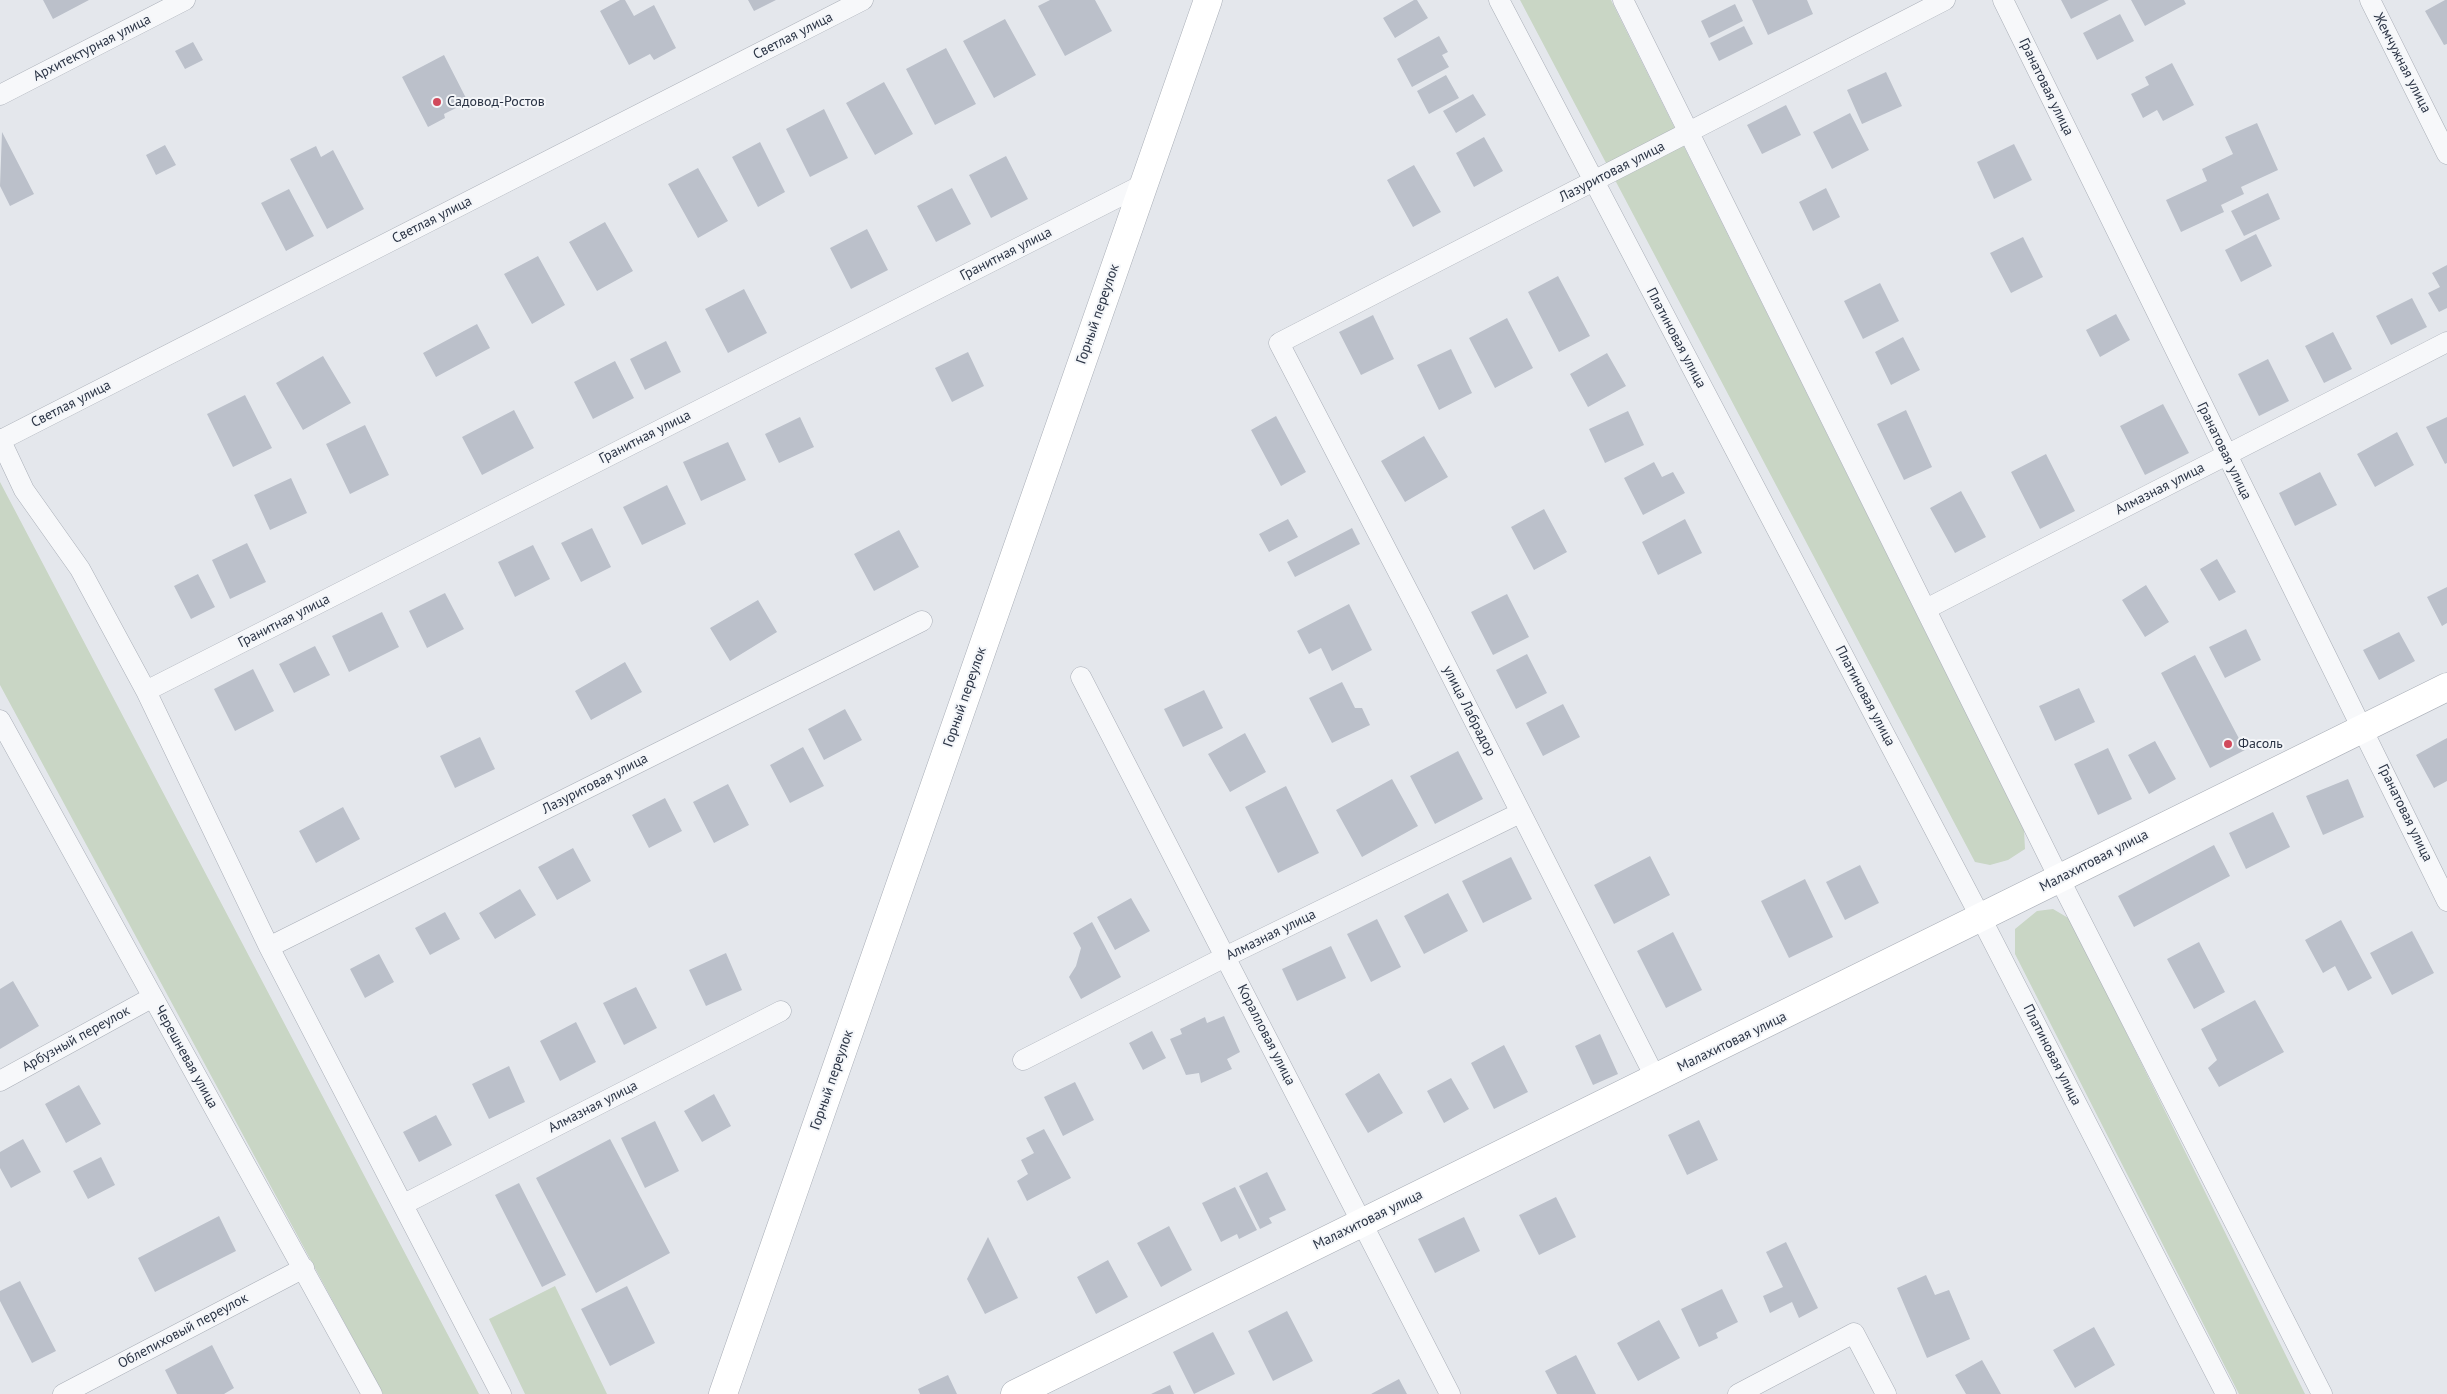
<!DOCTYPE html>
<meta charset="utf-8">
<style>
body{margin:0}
canvas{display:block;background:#e4e7ec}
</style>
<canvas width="2447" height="1394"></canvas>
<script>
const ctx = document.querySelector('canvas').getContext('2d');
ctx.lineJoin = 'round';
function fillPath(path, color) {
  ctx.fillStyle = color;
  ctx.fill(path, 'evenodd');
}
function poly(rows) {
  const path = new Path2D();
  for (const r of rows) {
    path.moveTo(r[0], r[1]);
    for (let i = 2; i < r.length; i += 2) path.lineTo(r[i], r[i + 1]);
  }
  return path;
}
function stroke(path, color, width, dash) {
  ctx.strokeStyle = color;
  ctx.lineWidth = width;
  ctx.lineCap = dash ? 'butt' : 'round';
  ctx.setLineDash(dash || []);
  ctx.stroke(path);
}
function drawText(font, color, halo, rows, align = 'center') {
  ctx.font = font + ' "PT Sans",sans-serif';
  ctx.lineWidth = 4;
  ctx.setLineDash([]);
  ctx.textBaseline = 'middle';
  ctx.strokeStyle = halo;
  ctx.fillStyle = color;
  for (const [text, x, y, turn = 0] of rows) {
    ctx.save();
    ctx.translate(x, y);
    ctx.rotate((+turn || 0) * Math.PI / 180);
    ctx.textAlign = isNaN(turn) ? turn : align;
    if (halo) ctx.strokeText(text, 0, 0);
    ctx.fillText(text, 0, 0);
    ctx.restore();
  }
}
fillPath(poly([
 [1520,0,1611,0,2024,830,2025,849,2008,860,1990,865,1975,862],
 [0,482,479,1394,383,1394,0,685],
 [2053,909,2070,919,2305,1394,2239,1394,2015,954,2015,929,2037,911],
 [555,1286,607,1394,525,1394,489,1319]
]), '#c9d6c5');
fillPath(poly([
 [43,0,89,0,53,19],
 [620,0,625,0,634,16,654,5,676,48,654,60,650,54,629,65,600,11],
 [748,0,776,0,754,11],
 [1050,0,1095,0,1112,31,1065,56,1038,6],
 [1414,0,1417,0,1428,18,1395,38,1383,18],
 [1752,0,1807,0,1813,14,1768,35],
 [2061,0,2109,0,2071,19],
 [2131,0,2184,0,2186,4,2145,26],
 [2445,0,2447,0,2447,44,2444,45,2425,11],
 [1735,4,1743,21,1709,38,1701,21],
 [2120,14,2134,41,2097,60,2083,33],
 [1005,19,1036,75,994,98,963,41],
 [1744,26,1753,44,1719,61,1710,43],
 [1439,36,1448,52,1442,55,1449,67,1412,87,1397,59],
 [193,42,203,60,185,69,175,51],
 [946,48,976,104,935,125,906,69],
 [444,55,468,102,444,114,445,118,428,127,402,77],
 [2172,63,2194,105,2163,121,2157,110,2143,118,2131,94,2149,85,2145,77],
 [1886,72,1902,106,1862,124,1847,90],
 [1446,75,1459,98,1429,114,1417,91],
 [884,82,913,134,875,155,846,103],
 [1473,94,1486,115,1456,133,1443,111],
 [1786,105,1801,135,1762,154,1747,125],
 [824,109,848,158,810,177,786,129],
 [1850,113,1869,150,1832,169,1813,132],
 [2257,123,2278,170,2241,187,2244,194,2221,205,2224,212,2181,232,2166,200,2207,181,2202,169,2233,154,2225,137],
 [2,132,34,194,10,206,0,186],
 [1484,137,1503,171,1474,187,1456,153],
 [760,142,785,192,758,207,732,157],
 [2014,144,2032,180,1994,199,1977,162],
 [165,145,176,165,156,175,146,155],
 [316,146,321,157,333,150,364,209,327,229,290,159],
 [1006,156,1028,199,991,218,969,175],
 [1414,165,1441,212,1413,227,1387,180],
 [698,168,728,221,698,238,668,184],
 [952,188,971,224,936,242,917,206],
 [1826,188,1840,217,1813,231,1799,202],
 [289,189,314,236,286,251,261,203],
 [2268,193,2280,219,2244,236,2231,211],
 [605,222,633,271,597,291,569,242],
 [867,229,888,270,851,289,830,248],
 [2256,234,2272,266,2241,282,2225,250],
 [2023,237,2043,277,2011,293,1990,253],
 [538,256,565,305,532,324,504,274],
 [2447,265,2447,308,2439,312,2428,293,2440,287,2432,273],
 [1558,276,1590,336,1559,352,1528,292],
 [1880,283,1899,321,1863,339,1844,301],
 [744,289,767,333,728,353,705,309],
 [2412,298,2427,327,2391,345,2376,316],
 [2116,314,2130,340,2100,357,2086,330],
 [1373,315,1394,359,1361,375,1339,332],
 [1507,318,1533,368,1495,388,1469,338],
 [477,324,490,348,436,377,423,353],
 [2333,332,2352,369,2324,383,2305,346],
 [1903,337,1920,370,1891,385,1875,352],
 [666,341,681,372,645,390,630,359],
 [1451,349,1472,393,1439,410,1417,365],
 [968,352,984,386,952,402,935,368],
 [1607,353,1626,386,1588,407,1570,374],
 [323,356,351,403,303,430,276,383],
 [2268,359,2289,401,2259,416,2238,374],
 [615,361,634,398,593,419,574,382],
 [245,395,272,448,233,467,207,414],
 [2163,404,2189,453,2145,475,2120,426],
 [514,410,534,448,482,475,462,437],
 [1906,410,1932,467,1904,480,1877,424],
 [1628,411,1644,445,1605,463,1589,429],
 [1276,416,1306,472,1281,486,1251,430],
 [800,417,814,447,779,463,765,434],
 [2447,417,2447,463,2445,464,2426,427],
 [365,425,389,475,350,494,326,444],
 [2397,432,2414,465,2375,487,2357,454],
 [1424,436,1448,477,1405,502,1381,461],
 [728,442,746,480,701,501,683,462],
 [2046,454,2075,511,2040,529,2011,472],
 [1654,462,1662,477,1673,472,1685,493,1643,515,1624,478],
 [2320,472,2337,505,2295,526,2279,493],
 [291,478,307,513,270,530,254,495],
 [667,485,686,524,642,545,623,507],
 [1961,491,1986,537,1955,553,1930,508],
 [1544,509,1567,552,1534,570,1511,527],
 [1288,519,1298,537,1269,552,1259,534],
 [1685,519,1702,553,1658,575,1642,542],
 [592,528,611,567,581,582,561,543],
 [1352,528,1360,544,1295,577,1287,562],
 [899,530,919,567,874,591,854,554],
 [247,543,266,582,230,599,212,560],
 [533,545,550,579,515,597,498,562],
 [2217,559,2236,592,2219,601,2200,569],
 [198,574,215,607,191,619,174,586],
 [2146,585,2169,622,2145,637,2122,600],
 [2447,587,2447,623,2442,626,2427,597],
 [445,593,464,629,427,648,409,611],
 [1507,594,1529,637,1493,655,1471,612],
 [758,600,777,632,730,661,710,628],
 [1349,604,1372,650,1332,671,1321,648,1309,654,1297,631],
 [382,612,399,647,349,672,332,636],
 [2246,629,2261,660,2225,678,2209,647],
 [2399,632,2415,661,2379,680,2363,650],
 [315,646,330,675,294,693,279,664],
 [1527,654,1547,693,1516,709,1496,670],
 [2195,655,2245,750,2210,768,2161,673],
 [625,662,642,692,591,720,575,691],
 [253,669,274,711,235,731,214,689],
 [1342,682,1355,708,1362,708,1370,725,1332,743,1309,698],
 [2079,688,2095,722,2055,741,2039,706],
 [1204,690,1223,728,1183,747,1164,709],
 [1563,704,1580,737,1543,756,1526,723],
 [845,709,862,740,824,760,808,729],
 [1245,733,1266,772,1230,792,1208,754],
 [480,737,495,769,455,788,440,756],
 [2447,738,2447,781,2434,788,2416,755],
 [2155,741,2176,779,2149,794,2128,755],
 [803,747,824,786,790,803,770,765],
 [2108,748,2132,799,2098,815,2074,764],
 [1458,751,1483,799,1435,824,1410,776],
 [1392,779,1418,826,1362,857,1336,810],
 [2348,779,2364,817,2323,835,2306,796],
 [728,784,749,825,714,843,693,802],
 [1286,786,1319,853,1278,873,1245,807],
 [665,798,682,831,649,848,632,815],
 [343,807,360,839,316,863,299,831],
 [2273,812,2290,847,2246,869,2229,833],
 [2214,845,2230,876,2134,927,2118,896],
 [573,848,591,881,557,900,538,867],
 [1650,856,1670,895,1614,924,1594,885],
 [1511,857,1532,899,1483,923,1462,881],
 [1860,865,1879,903,1845,920,1826,882],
 [1805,879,1833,937,1789,958,1761,901],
 [520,889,536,915,495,939,479,913],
 [1448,893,1468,931,1424,954,1404,916],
 [1131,898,1150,931,1115,950,1097,917],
 [445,912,460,939,430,955,415,928],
 [1377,919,1401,967,1371,982,1347,934],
 [2341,920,2372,978,2348,991,2335,966,2323,973,2305,940],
 [1092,922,1121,977,1081,999,1069,977,1076,966,1081,948,1073,933],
 [2412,931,2434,973,2392,995,2370,953],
 [1673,932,1702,990,1666,1008,1637,951],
 [2199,942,2225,992,2194,1009,2167,959],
 [1331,946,1346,978,1297,1001,1282,969],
 [726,953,742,990,706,1006,689,970],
 [379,954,394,982,365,998,350,969],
 [13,981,39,1026,0,1049,0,989],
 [636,987,657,1028,624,1045,603,1003],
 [2255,1000,2284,1052,2219,1087,2208,1068,2217,1060,2201,1029],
 [1224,1016,1240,1052,1227,1059,1232,1069,1201,1083,1199,1073,1186,1075,1170,1039,1182,1034,1180,1029,1205,1017,1207,1023],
 [576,1022,596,1062,560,1081,540,1041],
 [1152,1031,1166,1058,1143,1070,1129,1043],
 [1600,1034,1618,1074,1593,1085,1575,1046],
 [1504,1045,1528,1092,1494,1109,1471,1063],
 [509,1066,525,1102,489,1119,472,1084],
 [1379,1073,1403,1113,1368,1133,1345,1094],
 [1451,1078,1469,1109,1444,1123,1427,1091],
 [1075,1082,1094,1120,1063,1136,1044,1097],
 [79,1085,101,1124,66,1143,45,1104],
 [714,1094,731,1126,702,1142,684,1111],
 [436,1115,452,1145,419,1162,403,1132],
 [1699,1120,1718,1160,1687,1175,1668,1135],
 [655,1121,679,1171,645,1188,621,1138],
 [1044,1129,1071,1178,1027,1201,1017,1181,1028,1174,1021,1160,1034,1153,1026,1138],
 [23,1139,41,1172,11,1188,0,1168,0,1152],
 [610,1139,670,1253,596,1293,536,1178],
 [101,1157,115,1185,88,1199,73,1171],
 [1267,1172,1286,1210,1269,1218,1272,1223,1260,1229,1239,1186],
 [519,1183,566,1275,542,1287,495,1195],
 [1235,1187,1257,1230,1239,1239,1237,1234,1221,1242,1202,1203],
 [1556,1197,1576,1237,1539,1255,1519,1215],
 [219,1216,236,1251,155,1292,138,1258],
 [1464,1217,1480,1251,1435,1273,1418,1239],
 [1169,1226,1192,1270,1161,1287,1137,1243],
 [988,1237,1018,1298,985,1314,967,1279],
 [1786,1242,1818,1308,1799,1318,1792,1302,1770,1313,1763,1296,1783,1287,1766,1252],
 [1108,1260,1128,1297,1096,1314,1077,1277],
 [1926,1275,1935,1295,1949,1290,1970,1339,1927,1358,1897,1288],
 [20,1281,56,1351,32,1363,0,1301,0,1291],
 [627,1286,655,1343,610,1366,581,1309],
 [1722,1289,1738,1322,1716,1333,1718,1338,1699,1347,1681,1309],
 [1287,1311,1313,1361,1273,1381,1248,1331],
 [1659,1320,1680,1358,1638,1381,1617,1343],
 [2094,1327,2115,1365,2075,1388,2053,1350],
 [1213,1332,1235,1374,1194,1394,1173,1352],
 [212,1345,234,1388,224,1394,177,1394,165,1370],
 [1576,1355,1596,1394,1557,1394,1545,1371],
 [1982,1360,2001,1394,1966,1394,1955,1375],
 [948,1375,957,1394,920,1394,918,1389],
 [1399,1379,1407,1394,1371,1394],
 [1170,1385,1174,1394,1151,1394]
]), '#bbc0ca');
const street = poly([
 [1499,0,1981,918,2226,1394],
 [1623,0,2059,878,2322,1394],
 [2003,0,2447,901],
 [2370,0,2447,154],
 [0,95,185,0],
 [0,439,24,490,80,569,146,691,269,947,501,1394],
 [1,440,863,0],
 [1926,609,2447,342],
 [1081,677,1450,1394],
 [146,691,1144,184],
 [0,720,372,1394],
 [269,947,922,621],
 [1023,1060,1225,957,1520,813],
 [1656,1079,1421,616,1279,343,1945,0],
 [0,1081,153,997],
 [404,1204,781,1011],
 [63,1394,304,1268],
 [1738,1394,1854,1333,1886,1394]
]);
const secondary = poly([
 [723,1394,1208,0],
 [1015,1394,2447,687]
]);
stroke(street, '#a9aeb7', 21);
stroke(secondary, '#a9aeb7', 29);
stroke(street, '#f7f8fa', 20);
stroke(secondary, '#fff', 28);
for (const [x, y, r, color] of [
 [437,102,5,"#d1495b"],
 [2228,744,5,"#d1495b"]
]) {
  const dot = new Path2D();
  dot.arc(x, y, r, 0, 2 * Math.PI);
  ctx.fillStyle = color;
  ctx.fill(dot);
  stroke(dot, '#f4f6f9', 2);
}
drawText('14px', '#2b3445', '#f4f6f9', [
 ["Светлая улица",793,36,-27],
 ["Архитектурная улица",92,48,-27],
 ["Жемчужная улица",2402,63,63],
 ["Гранатовая улица",2046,87,64],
 ["Лазуритовая улица",1612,172,-27],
 ["Светлая улица",432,220,-27],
 ["Гранитная улица",1006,254,-27],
 ["Горный переулок",1098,314,-71],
 ["Платиновая улица",1676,338,62],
 ["Светлая улица",71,404,-27],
 ["Гранитная улица",645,437,-27],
 ["Гранатовая улица",2224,451,64],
 ["Алмазная улица",2160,489,-27],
 ["Гранитная улица",284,621,-27],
 ["Платиновая улица",1865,696,62],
 ["Горный переулок",965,697,-71],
 ["улица Лабрадор",1469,711,63],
 ["Лазуритовая улица",595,784,-27],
 ["Гранатовая улица",2405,813,64],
 ["Малахитовая улица",2094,861,-27],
 ["Алмазная улица",1271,935,-26],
 ["Коралловая улица",1266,1035,63],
 ["Арбузный переулок",76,1039,-29],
 ["Малахитовая улица",1732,1042,-26],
 ["Платиновая улица",2052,1055,63],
 ["Черешневая улица",186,1057,61],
 ["Горный переулок",832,1080,-71],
 ["Алмазная улица",593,1107,-27],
 ["Малахитовая улица",1368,1220,-26],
 ["Облепиховый переулок",183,1331,-28]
]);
drawText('14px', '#2b3445', '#f4f6f9', [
 ["Садовод-Ростов",447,102],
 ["Фасоль",2238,744]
], 'left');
</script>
